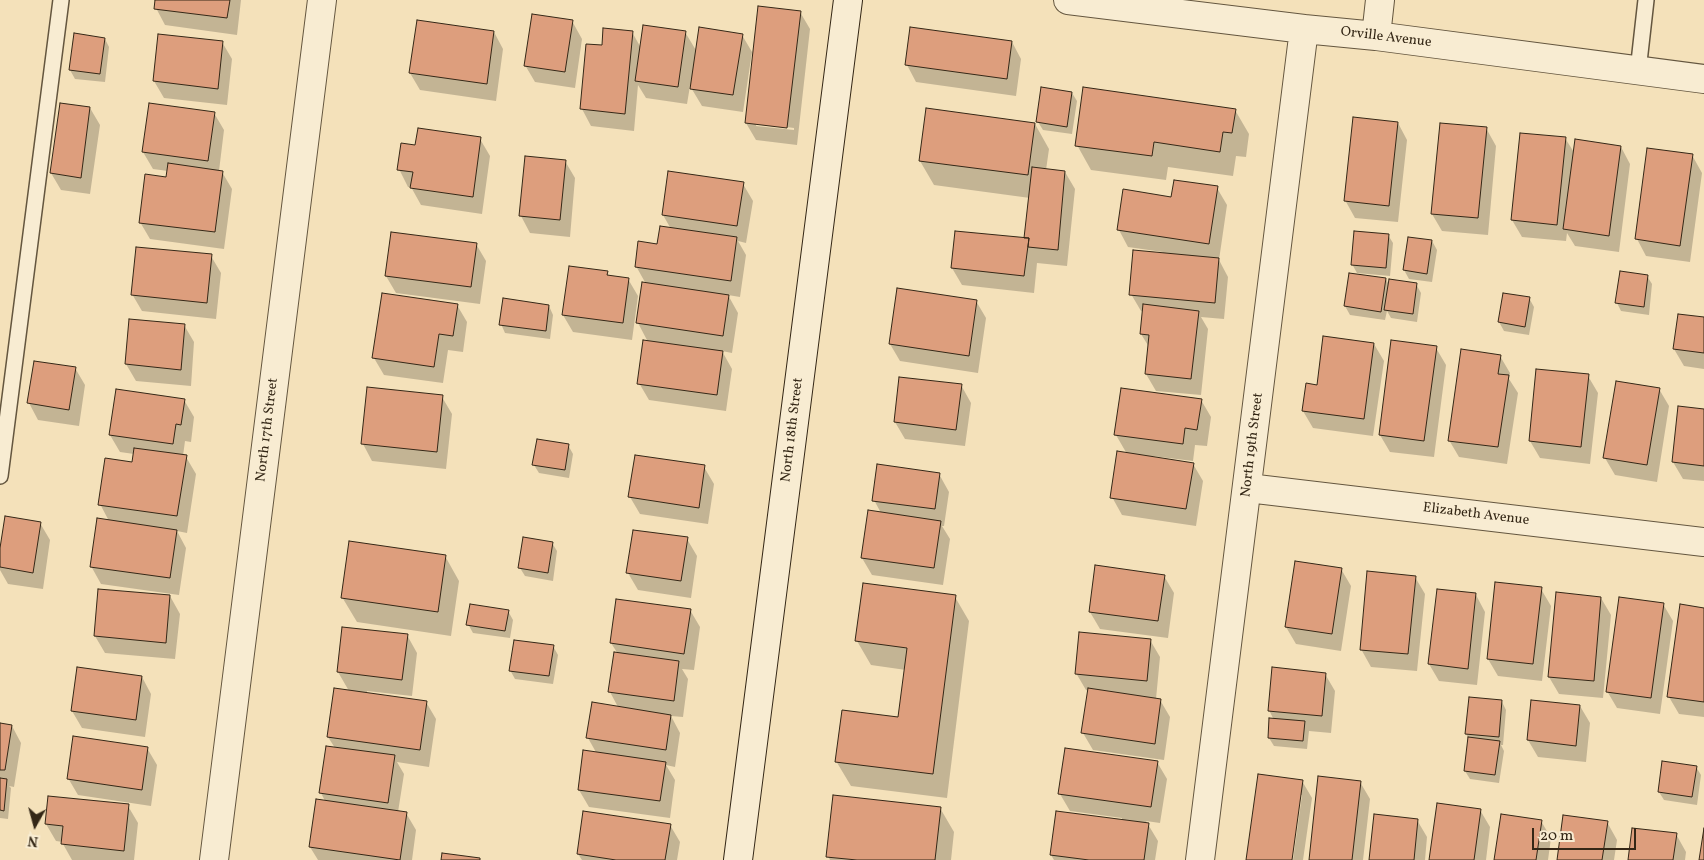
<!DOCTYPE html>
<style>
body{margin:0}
#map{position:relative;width:1704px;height:860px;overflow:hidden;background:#f4e1ba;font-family:Vollkorn,serif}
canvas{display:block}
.north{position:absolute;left:10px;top:800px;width:50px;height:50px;-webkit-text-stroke:4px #f8ecd2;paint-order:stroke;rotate:187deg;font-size:14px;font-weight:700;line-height:20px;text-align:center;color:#342716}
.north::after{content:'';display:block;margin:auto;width:18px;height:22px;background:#342716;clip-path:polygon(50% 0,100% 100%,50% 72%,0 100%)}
.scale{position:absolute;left:1532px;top:828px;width:104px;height:22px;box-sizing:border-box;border:2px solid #342716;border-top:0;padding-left:6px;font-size:15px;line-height:18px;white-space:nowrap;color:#342716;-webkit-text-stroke:4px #f8ecd2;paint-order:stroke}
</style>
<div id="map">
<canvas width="1704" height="860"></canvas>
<div class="north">N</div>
<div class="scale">20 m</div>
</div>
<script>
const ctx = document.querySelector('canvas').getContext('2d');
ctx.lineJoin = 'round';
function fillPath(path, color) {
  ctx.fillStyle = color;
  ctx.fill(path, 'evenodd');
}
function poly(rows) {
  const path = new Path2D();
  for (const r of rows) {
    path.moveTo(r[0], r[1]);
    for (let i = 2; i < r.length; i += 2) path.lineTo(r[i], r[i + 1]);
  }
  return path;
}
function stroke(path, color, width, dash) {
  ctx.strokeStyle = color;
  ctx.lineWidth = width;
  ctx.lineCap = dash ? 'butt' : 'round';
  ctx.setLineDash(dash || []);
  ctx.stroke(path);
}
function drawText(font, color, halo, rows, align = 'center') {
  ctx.font = font + ' Vollkorn,serif';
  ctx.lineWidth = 4;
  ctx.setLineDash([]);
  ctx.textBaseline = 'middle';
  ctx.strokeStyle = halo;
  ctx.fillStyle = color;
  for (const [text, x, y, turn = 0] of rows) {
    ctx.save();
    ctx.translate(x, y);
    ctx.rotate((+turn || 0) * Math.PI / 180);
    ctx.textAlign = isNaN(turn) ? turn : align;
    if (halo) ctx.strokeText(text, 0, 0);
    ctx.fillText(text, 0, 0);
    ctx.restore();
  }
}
fillPath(poly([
 [157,0,241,0,237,35,165,25,156,8],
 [800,12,810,29,797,145,756,140,746,123],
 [756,123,794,128,794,130,756,126],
 [572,21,582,39,575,88,535,82,525,65],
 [494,32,503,49,496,101,420,90,410,73],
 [632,32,641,48,685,32,697,52,742,35,752,52,743,112,702,106,690,86,687,104,646,98,638,85,634,131,591,126,582,109,603,46],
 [75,35,105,39,109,47,105,82,75,79,70,70],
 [222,42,232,59,227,105,164,98,154,81],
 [1012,42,1021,59,1016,96,916,82,907,65],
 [1072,93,1077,101,1072,134,1043,130,1038,122],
 [90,108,100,125,90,194,61,190,51,173],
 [1235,110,1249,134,1246,157,1236,156,1233,176,1168,167,1166,180,1091,170,1077,145],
 [214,113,224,130,219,171,222,172,232,189,224,249,150,239,140,222,167,179,168,171,153,169,143,152],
 [1398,123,1407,140,1398,222,1355,218,1345,200],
 [1035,124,1049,149,1046,170,1065,172,1075,189,1067,266,1037,263,1034,293,962,285,952,268,1025,239,1030,198,934,185,920,161],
 [1486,128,1496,146,1488,235,1442,231,1432,214],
 [1565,138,1575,154,1621,147,1630,164,1619,252,1575,246,1567,233,1566,241,1522,237,1512,220],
 [480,139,490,156,482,214,421,205,411,187,408,187,399,169,416,146],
 [1692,155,1702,173,1690,262,1646,256,1637,239],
 [565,161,575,178,570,237,530,233,521,216],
 [743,184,753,201,746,243,738,241,746,255,740,297,728,295,738,313,732,353,722,351,732,369,726,411,649,400,639,383,648,342,638,323,646,284,636,266,658,246,671,229,663,215],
 [1217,188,1227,205,1219,260,1228,277,1224,319,1201,317,1208,329,1201,395,1156,391,1146,374,1149,347,1141,334,1144,312,1141,311,1131,294,1163,252,1128,247,1119,230,1172,198],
 [1388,235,1393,243,1390,276,1357,273,1352,264],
 [1432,241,1437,250,1432,282,1409,279,1404,270],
 [476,244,486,261,480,304,396,293,386,276],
 [211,256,221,273,216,319,142,311,132,294],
 [607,273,609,276,628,279,638,296,632,340,573,332,563,315],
 [1647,276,1652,284,1649,315,1621,311,1617,303],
 [1386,279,1389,285,1416,284,1421,293,1417,322,1391,318,1387,311,1385,320,1350,315,1345,306],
 [898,290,976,301,986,318,978,373,900,361,890,344],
 [1529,298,1534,307,1529,335,1504,331,1499,322],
 [457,305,467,322,463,352,448,350,443,383,384,375,374,358],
 [549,306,553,315,550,339,505,333,501,324],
 [1704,318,1704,369,1684,366,1674,349],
 [130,321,184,325,194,342,191,386,136,381,126,364],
 [1374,344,1384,361,1373,436,1313,428,1303,411],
 [1436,348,1446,365,1434,457,1390,452,1380,435],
 [1500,356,1510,373,1509,379,1518,393,1507,464,1459,457,1449,440],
 [75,368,85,385,79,426,38,420,29,403],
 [1588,376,1598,393,1590,464,1540,458,1530,441],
 [961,385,971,403,965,446,905,439,895,422],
 [1659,389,1669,406,1657,482,1615,475,1605,458],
 [117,390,184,400,194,417,191,442,185,441,183,456,186,457,196,474,187,533,177,531,186,548,179,595,101,584,91,566,109,521,100,504,133,464,134,454,120,452,110,435],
 [442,397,452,414,446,469,372,461,363,444],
 [1201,400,1211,417,1207,446,1195,445,1193,461,1152,456,1152,458,1193,464,1203,481,1196,526,1122,515,1112,497,1127,454,1116,435],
 [1704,410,1704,481,1683,479,1673,462],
 [568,445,573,454,569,478,539,473,534,465],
 [704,467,714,484,708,524,640,514,630,497],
 [939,474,949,492,944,526,942,526,950,539,943,585,872,575,862,558,881,513,874,500],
 [40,523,50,540,43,589,8,584,0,570,0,556],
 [687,539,697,556,691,598,638,590,628,573],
 [552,543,557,551,553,581,525,576,520,568],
 [445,556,459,581,451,636,357,622,342,597],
 [1341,569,1351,586,1341,651,1296,644,1286,627],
 [1164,576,1174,593,1168,638,1100,629,1090,612],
 [1415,577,1425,594,1417,671,1371,667,1361,649],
 [1541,589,1551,606,1542,681,1498,676,1488,659],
 [1438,590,1476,595,1485,612,1477,685,1439,681,1429,664],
 [1557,593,1601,598,1611,615,1603,698,1559,694,1549,677],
 [170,596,180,614,175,659,105,653,95,636],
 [955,597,969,621,947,798,851,786,836,761,899,719,906,670,871,665,857,641],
 [1663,604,1673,621,1660,714,1617,708,1607,691],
 [1704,609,1704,717,1679,714,1669,697],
 [690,610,700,627,694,670,682,669,688,679,683,717,671,716,680,733,675,767,666,765,675,780,670,818,589,807,579,790,597,754,588,738,618,707,610,692,618,654,611,643],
 [508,611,513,620,510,638,473,633,468,624],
 [407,635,417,653,412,696,367,691,367,694,426,702,436,719,429,767,397,762,404,774,398,812,406,813,416,830,412,860,318,860,310,847,317,800,325,801,321,793,335,748,328,737,349,691,338,672],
 [1150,640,1160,657,1156,699,1160,700,1170,717,1164,760,1093,750,1083,733,1089,691,1086,690,1076,673],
 [553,646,558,655,553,684,515,679,510,670],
 [78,669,142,677,151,694,145,737,82,728,72,711],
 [1325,674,1335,691,1331,733,1309,731,1307,749,1274,746,1269,738,1274,720,1269,710],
 [1502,702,1506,710,1503,745,1501,745,1504,751,1499,783,1470,779,1465,771,1469,739,1466,734],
 [1580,706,1590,723,1586,762,1538,757,1528,740],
 [0,724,12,726,21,743,14,787,9,786,11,788,8,819,0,818],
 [147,748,157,765,151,806,78,795,68,778],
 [1157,762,1167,779,1160,823,1146,821,1158,841,1155,860,1054,860,1051,855,1122,821,1122,818,1070,811,1060,794],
 [1696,767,1701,775,1697,805,1664,800,1659,792],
 [1302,781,1312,798,1303,860,1293,860,1302,795,1299,795,1290,860,1248,860],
 [1360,782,1370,799,1363,860,1310,860],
 [128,806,138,823,134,860,72,860,63,844,63,842,56,841,46,824],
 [940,808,954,832,951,860,830,860,828,856],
 [1480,810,1490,827,1486,860,1431,860],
 [1417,820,1427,837,1425,860,1370,860],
 [1541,821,1551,838,1548,860,1496,860],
 [1607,822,1617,840,1614,860,1559,860],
 [670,825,680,842,677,860,582,860,578,854],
 [1676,834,1686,852,1685,860,1629,860]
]), '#0003');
const building = poly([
 [155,0,230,0,227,18,154,9,155,0],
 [758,6,801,11,787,128,745,123,758,6],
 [532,14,573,20,565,72,524,66,532,14],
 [417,20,494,31,487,84,409,73,417,20],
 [643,25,686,31,678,87,635,81,643,25],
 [699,27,743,34,733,95,690,89,699,27],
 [910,27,1012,41,1007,79,905,65,910,27],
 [603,28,633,31,625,114,580,109,586,44,602,45,603,28],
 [74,33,105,38,100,74,69,70,74,33],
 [158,34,223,41,218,89,153,81,158,34],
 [1041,87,1072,92,1067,127,1036,122,1041,87],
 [1083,87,1236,109,1232,133,1223,132,1220,152,1154,142,1152,156,1075,146,1083,87],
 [60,103,90,107,81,178,50,173,60,103],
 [149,103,215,112,208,161,142,152,149,103],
 [926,108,1035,123,1028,175,919,161,926,108],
 [1353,117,1398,122,1389,206,1344,201,1353,117],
 [1440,123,1487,127,1478,218,1431,214,1440,123],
 [418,128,481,137,473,197,410,188,413,172,397,170,401,143,415,145,418,128],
 [1520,133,1566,137,1557,225,1511,220,1520,133],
 [1575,139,1621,146,1609,236,1563,229,1575,139],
 [1647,148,1693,154,1680,246,1635,239,1647,148],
 [525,156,566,160,560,220,519,216,525,156],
 [168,163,223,171,215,232,139,223,145,174,166,177,168,163],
 [1032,167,1065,171,1058,250,1028,247,1029,238,1024,238,1032,167],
 [668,171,744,182,737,226,662,215,668,171],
 [1174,180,1218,186,1209,244,1117,230,1123,189,1171,197,1174,180],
 [660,226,737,237,731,281,635,267,638,241,657,244,660,226],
 [955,231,1029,238,1024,276,951,268,955,231],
 [1354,231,1389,234,1386,268,1351,265,1354,231],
 [391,232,477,243,471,287,385,276,391,232],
 [1408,237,1432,240,1427,274,1403,270,1408,237],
 [136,247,212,254,207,303,131,295,136,247],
 [1133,250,1219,258,1215,303,1129,295,1133,250],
 [569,266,608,271,607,275,629,278,623,323,562,315,569,266],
 [1620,271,1648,275,1644,307,1615,303,1620,271],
 [1349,273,1386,278,1381,312,1344,306,1349,273],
 [1389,279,1417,283,1413,314,1384,310,1389,279],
 [642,282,729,295,723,336,636,323,642,282],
 [897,288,977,300,969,356,889,344,897,288],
 [382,293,458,304,453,336,439,334,434,367,372,358,382,293],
 [1503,293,1530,297,1525,327,1498,322,1503,293],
 [503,298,549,305,546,331,499,325,503,298],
 [1143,304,1199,311,1191,379,1145,374,1149,335,1140,334,1143,304],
 [1678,314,1704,317,1704,353,1673,349,1678,314],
 [129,319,185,324,181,370,125,364,129,319],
 [1323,336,1374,343,1364,419,1302,411,1306,383,1317,385,1323,336],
 [643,340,723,351,717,395,637,384,643,340],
 [1391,340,1437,346,1424,441,1379,435,1391,340],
 [1461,349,1501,355,1498,374,1509,375,1498,447,1448,441,1461,349],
 [34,361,76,367,69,410,27,403,34,361],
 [1536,369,1589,374,1581,447,1529,441,1536,369],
 [899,377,962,384,956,430,894,422,899,377],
 [1616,381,1660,388,1647,465,1603,458,1616,381],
 [367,387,443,395,437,452,361,444,367,387],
 [1121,388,1202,399,1197,430,1185,428,1183,444,1114,435,1121,388],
 [116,389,185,399,181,425,176,424,173,444,109,435,116,389],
 [1678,406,1704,409,1704,466,1672,462,1678,406],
 [537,439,569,444,565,470,532,465,537,439],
 [134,448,187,455,177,516,98,505,105,458,132,462,134,448],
 [1117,451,1194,463,1186,509,1110,498,1117,451],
 [635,455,705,465,699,508,628,497,635,455],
 [877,464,940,473,935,509,872,501,877,464],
 [868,510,941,521,934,568,861,558,868,510],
 [5,516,41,522,33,573,0,567,0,548,5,516],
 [97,518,177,530,170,578,90,567,97,518],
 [633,530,688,537,681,581,626,573,633,530],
 [523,537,553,542,548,573,518,568,523,537],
 [349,541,446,555,438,612,341,598,349,541],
 [1295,561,1342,568,1332,634,1285,627,1295,561],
 [1095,565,1165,575,1158,621,1089,612,1095,565],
 [1367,571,1416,576,1408,654,1360,650,1367,571],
 [1495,582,1542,587,1533,664,1487,659,1495,582],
 [863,583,956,595,933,774,835,762,842,710,898,717,907,648,855,641,863,583],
 [98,589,170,595,166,643,94,636,98,589],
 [1437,589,1476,593,1468,669,1428,664,1437,589],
 [1556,592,1601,597,1594,681,1548,677,1556,592],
 [1619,597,1664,603,1651,698,1606,692,1619,597],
 [616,599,691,609,684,654,610,643,616,599],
 [470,604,509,610,505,631,466,625,470,604],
 [1680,604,1704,608,1704,702,1667,697,1680,604],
 [342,627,408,634,402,680,337,672,342,627],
 [1079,632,1151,639,1147,681,1075,674,1079,632],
 [514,640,554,645,549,676,509,671,514,640],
 [614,652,679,661,674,701,608,692,614,652],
 [77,667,142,676,136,720,71,711,77,667],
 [1272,667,1326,673,1322,716,1268,711,1272,667],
 [334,688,427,701,420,750,327,737,334,688],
 [1088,688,1161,699,1155,744,1081,733,1088,688],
 [1469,697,1502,700,1499,737,1465,734,1469,697],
 [1531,700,1580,705,1576,746,1527,740,1531,700],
 [592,702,671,715,666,750,586,738,592,702],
 [1269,718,1305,721,1303,741,1268,738,1269,718],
 [0,723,12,725,5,770,0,770,0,723],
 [73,736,148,747,142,790,67,779,73,736],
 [1468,737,1500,741,1495,775,1464,771,1468,737],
 [326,746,395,755,388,803,319,793,326,746],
 [1065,748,1158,761,1151,807,1058,794,1065,748],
 [583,750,666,762,660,801,578,790,583,750],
 [1662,761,1697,766,1692,797,1658,792,1662,761],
 [1258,774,1303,780,1292,860,1246,860,1258,774],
 [1318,776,1361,781,1352,860,1309,860,1318,776],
 [0,778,7,779,4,811,0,810,0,778],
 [833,795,941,807,935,860,857,860,826,857,833,795],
 [48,796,129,804,124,851,61,844,63,826,45,824,48,796],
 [316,799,407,812,400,860,309,847,316,799],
 [1437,803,1481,809,1474,860,1429,860,1437,803],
 [583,811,671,824,665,860,616,860,577,854,583,811],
 [1056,811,1149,823,1144,860,1089,860,1050,855,1056,811],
 [1374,814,1418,819,1414,860,1369,860,1374,814],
 [1501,814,1542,820,1536,860,1494,860,1501,814],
 [1563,815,1608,821,1602,860,1557,860,1563,815],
 [1632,828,1677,833,1673,860,1628,860,1632,828],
 [1704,828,1704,860,1699,860,1704,828],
 [442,853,480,858,480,860,441,860,442,853]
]);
fillPath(building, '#dd9e7d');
stroke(building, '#342716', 1);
const service = poly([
 [1638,71,1646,0],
 [0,476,61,0]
]);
const minor = poly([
 [1068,0,1304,29,1376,36,1704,79],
 [1376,36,1380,0],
 [1248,488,1704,542],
 [214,860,322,0],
 [1200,860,1304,29]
]);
const secondary = poly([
 [738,860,848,0]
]);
stroke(service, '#64563f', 18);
stroke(minor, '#64563f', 30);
stroke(secondary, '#342716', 30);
stroke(service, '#f8ecd2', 15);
stroke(minor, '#f8ecd2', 28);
stroke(secondary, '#f8ecd2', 28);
drawText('14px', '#342716', '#f8ecd2', [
 ["Orville Avenue",1386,38,7],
 ["North 17th Street",268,430,-83],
 ["North 18th Street",793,430,-83],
 ["North 19th Street",1253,445,-83],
 ["Elizabeth Avenue",1476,515,7]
]);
</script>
